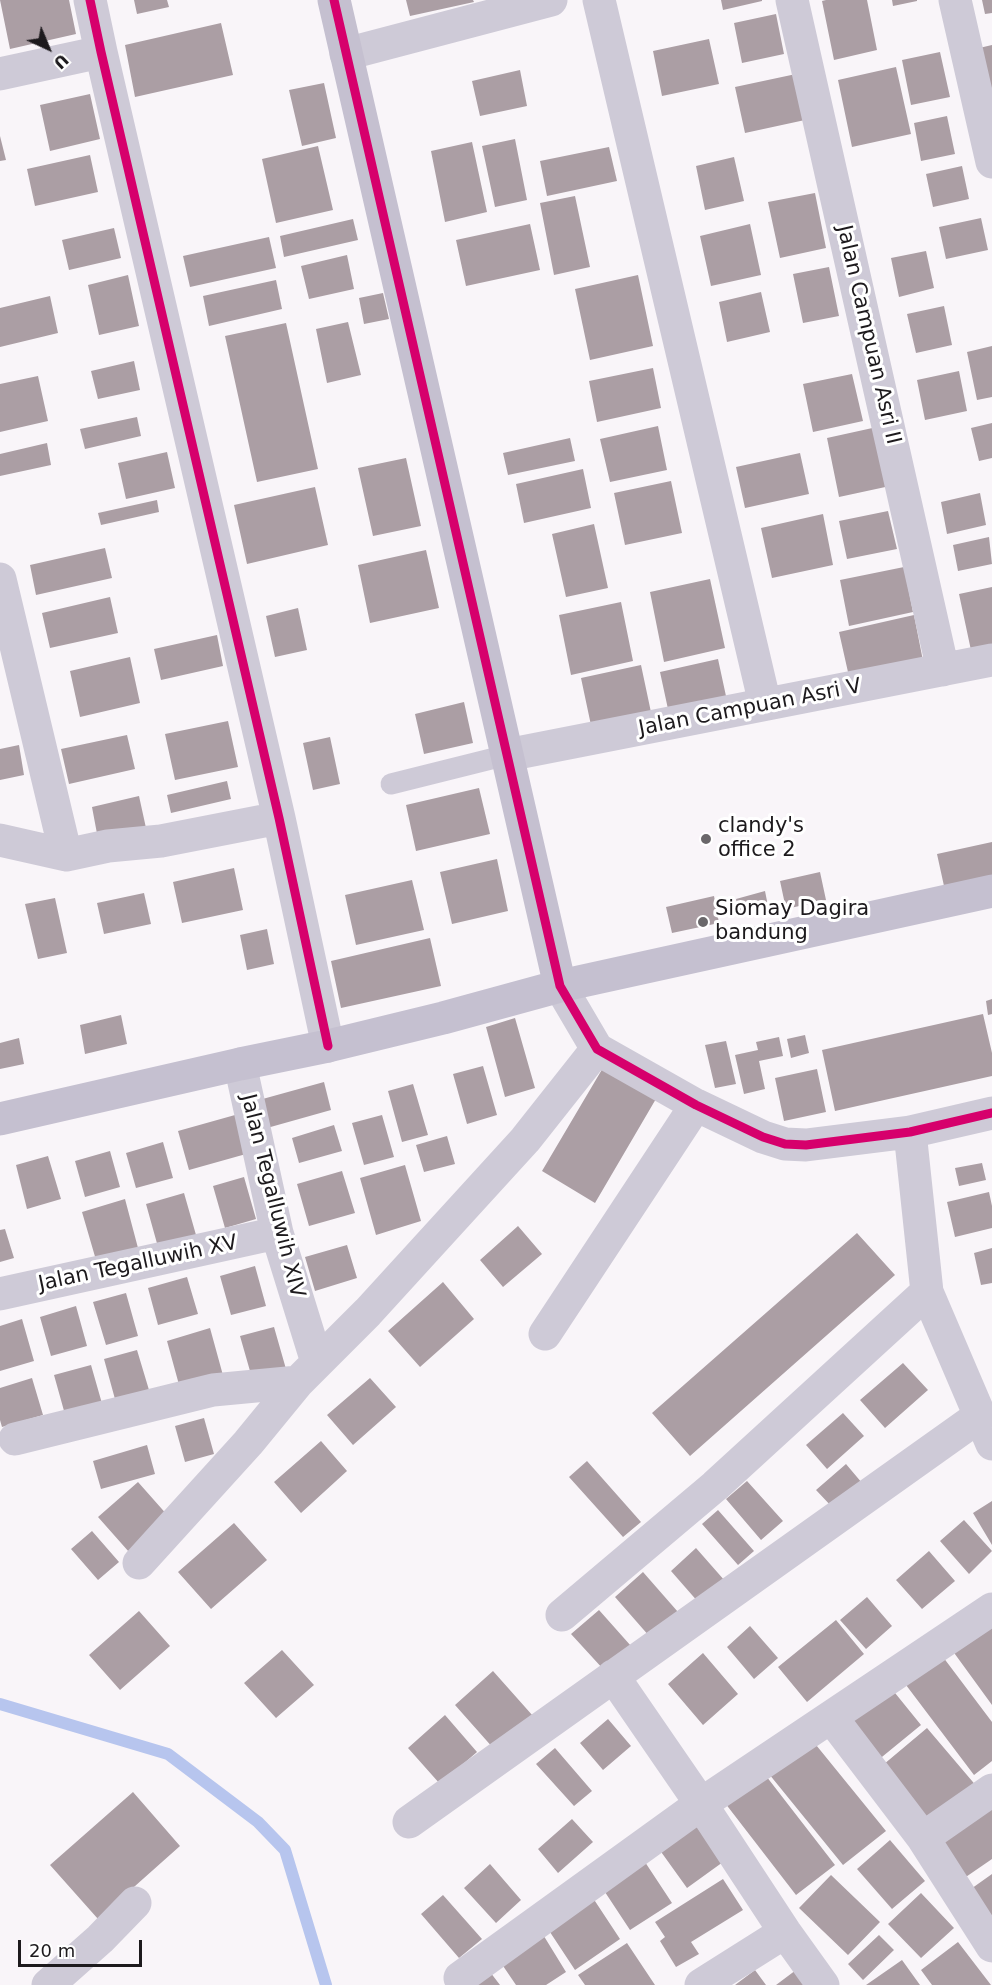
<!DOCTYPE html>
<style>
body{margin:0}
#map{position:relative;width:992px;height:1985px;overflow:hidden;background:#f9f5f9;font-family:"DejaVu Sans",sans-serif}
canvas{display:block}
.north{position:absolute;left:18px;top:18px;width:60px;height:60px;-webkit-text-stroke:4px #fff;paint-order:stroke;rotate:136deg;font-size:16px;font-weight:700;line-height:24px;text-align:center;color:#1d1a1d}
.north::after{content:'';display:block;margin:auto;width:21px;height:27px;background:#1d1a1d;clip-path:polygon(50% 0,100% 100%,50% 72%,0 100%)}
.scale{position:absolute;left:18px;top:1940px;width:124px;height:27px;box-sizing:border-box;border:3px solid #1d1a1d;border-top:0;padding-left:8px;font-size:18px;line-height:21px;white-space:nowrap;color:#1d1a1d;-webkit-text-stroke:4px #fff;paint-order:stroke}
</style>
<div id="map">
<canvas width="992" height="1985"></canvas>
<div class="north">U</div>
<div class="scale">20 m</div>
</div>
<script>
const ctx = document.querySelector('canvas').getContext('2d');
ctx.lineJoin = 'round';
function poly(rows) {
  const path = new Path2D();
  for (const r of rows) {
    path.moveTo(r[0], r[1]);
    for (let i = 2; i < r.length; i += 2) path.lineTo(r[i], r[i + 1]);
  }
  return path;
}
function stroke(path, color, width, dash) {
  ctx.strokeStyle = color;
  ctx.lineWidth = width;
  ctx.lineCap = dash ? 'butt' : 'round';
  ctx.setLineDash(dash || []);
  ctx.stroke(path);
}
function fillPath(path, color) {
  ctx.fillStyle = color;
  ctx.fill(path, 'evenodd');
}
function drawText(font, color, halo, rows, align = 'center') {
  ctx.font = font + ' "DejaVu Sans",sans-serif';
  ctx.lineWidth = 6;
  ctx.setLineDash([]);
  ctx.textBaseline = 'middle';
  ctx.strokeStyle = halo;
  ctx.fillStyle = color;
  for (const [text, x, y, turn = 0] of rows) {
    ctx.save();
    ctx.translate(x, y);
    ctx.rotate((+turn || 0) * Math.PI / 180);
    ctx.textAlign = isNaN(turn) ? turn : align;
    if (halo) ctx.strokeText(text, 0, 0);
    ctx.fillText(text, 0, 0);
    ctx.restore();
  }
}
stroke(poly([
 [0,1704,168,1754,258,1822,285,1850,326,1985]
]), '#b7c5ee', 12);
fillPath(poly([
 [0,0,69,0,76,34,10,49],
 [134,0,167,0,169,7,137,14],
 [406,0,473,0,474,2,410,16],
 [721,0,762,0,762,1,723,10],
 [826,0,867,0,877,50,834,60,822,1],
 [892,0,917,0,917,1,893,6],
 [982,0,992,0,992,13,985,14],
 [776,14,784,54,742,63,734,23],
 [221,23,233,75,135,97,125,45],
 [709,39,719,84,662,96,653,51],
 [992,45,992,92,975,49],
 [940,52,950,97,911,105,902,60],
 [896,67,911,134,852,147,838,80],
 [520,70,527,106,480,116,472,81],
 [796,74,805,120,745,133,735,87],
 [324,83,336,138,302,146,289,90],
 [90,94,100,139,50,151,40,105],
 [947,116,955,154,921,161,914,123],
 [0,136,6,160,0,161],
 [515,139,527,200,495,207,482,146],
 [472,142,487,212,445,222,431,151],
 [318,146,333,210,276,223,262,159],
 [609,147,617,181,547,196,540,161],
 [90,155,98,192,35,206,27,169],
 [734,157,744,201,705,210,696,166],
 [962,166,969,199,933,207,926,174],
 [815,193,826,248,780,258,768,202],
 [575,196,590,267,554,275,540,203],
 [981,218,988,250,946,259,939,227],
 [353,219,358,240,284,257,280,236],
 [530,224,540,270,466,286,456,240],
 [750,224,761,275,711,286,700,236],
 [114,228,121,258,69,270,62,240],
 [269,237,276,268,190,287,183,256],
 [926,251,934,288,899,297,891,258],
 [347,255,354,289,309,299,301,266],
 [829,267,839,316,803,323,793,274],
 [128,275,139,326,99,335,88,285],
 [638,275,653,346,590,360,575,289],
 [276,280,282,309,209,326,203,296],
 [761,292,770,332,727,342,719,302],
 [383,293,389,319,364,324,359,298],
 [50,296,58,333,0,347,0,308],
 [944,306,952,345,916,353,907,314],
 [348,322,361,375,327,383,316,329],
 [286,323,318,469,257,482,225,336],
 [992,346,992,397,977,400,967,352],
 [134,361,140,390,98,399,91,371],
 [653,368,661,408,597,422,589,381],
 [959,371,967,411,925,420,917,380],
 [852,374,863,421,813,432,803,384],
 [38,376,48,421,0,432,0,384],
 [137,417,141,436,85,449,80,429],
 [992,423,992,458,979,461,971,428],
 [658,426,667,470,610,482,600,439],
 [877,427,890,486,839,497,827,438],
 [570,438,575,461,508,475,503,453],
 [47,443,51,465,0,476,0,454],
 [167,452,175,488,126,499,118,463],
 [800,453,809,494,745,508,736,467],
 [406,458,421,526,373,536,358,468],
 [583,469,591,508,524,523,516,484],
 [671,481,682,533,625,545,614,493],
 [315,487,328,545,247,564,234,505],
 [980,493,986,525,947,534,941,502],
 [157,500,159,512,101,525,98,513],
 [888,511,897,549,847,559,839,521],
 [823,514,833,565,772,578,761,528],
 [594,524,608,588,566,597,552,534],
 [989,537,992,564,958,571,953,545],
 [105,548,112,578,36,595,30,565],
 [426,550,439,608,370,623,358,565],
 [904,567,913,612,849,626,840,580],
 [710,579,725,648,664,662,650,592],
 [992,587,992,651,972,655,959,594],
 [110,597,118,633,50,648,42,613],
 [621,602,633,661,571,675,559,615],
 [298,608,307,650,275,657,266,616],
 [914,615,924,666,850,681,839,632],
 [217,635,223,666,161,680,154,649],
 [130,657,140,703,80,717,70,671],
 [718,659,729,710,671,723,660,672],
 [641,665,652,717,592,730,581,678],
 [464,702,473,743,424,754,415,714],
 [228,721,238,767,175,780,165,734],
 [127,735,135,769,69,784,61,749],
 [330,737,340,784,313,790,303,743],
 [19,745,24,775,0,780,0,749],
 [227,781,231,799,171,813,167,795],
 [479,788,490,834,416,851,406,805],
 [139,796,146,828,98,839,92,807],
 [992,842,992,875,944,886,937,854],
 [497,859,508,911,452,924,440,872],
 [234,868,243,910,182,923,173,882],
 [820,872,826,900,786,909,780,881],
 [412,880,424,930,356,945,345,895],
 [765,891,769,911,740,917,736,899],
 [144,893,151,924,104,934,97,903],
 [714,896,719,923,672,933,666,907],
 [55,898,67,953,38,959,25,904],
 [267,929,274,964,247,970,240,935],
 [430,938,441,986,341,1008,331,961],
 [992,999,992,1014,988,1015,986,1001],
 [983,1014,992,1053,992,1076,835,1111,822,1050],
 [121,1015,127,1044,85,1054,80,1025],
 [515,1018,535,1088,505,1097,486,1027],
 [805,1035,809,1053,791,1058,787,1039],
 [779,1037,783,1056,759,1061,765,1089,744,1094,735,1055,758,1050,756,1042],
 [19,1038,24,1064,0,1069,0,1043],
 [726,1041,736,1084,715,1088,705,1045],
 [607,1061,660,1092,595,1203,542,1171],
 [483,1066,497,1115,467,1124,453,1074],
 [817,1069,826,1112,784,1121,775,1078],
 [324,1082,331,1110,267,1128,259,1100],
 [413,1084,428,1135,402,1142,388,1091],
 [235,1115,246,1154,189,1170,178,1131],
 [382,1115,394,1157,364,1165,352,1123],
 [334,1125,342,1151,299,1163,292,1138],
 [447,1136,455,1164,424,1172,416,1145],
 [163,1142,173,1178,136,1188,126,1153],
 [110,1151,120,1187,85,1197,75,1161],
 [48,1156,61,1199,27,1209,16,1165],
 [982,1163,986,1180,959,1186,955,1168],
 [405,1165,421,1221,376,1235,360,1178],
 [342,1171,355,1213,309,1226,297,1184],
 [244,1177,256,1219,225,1228,213,1186],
 [989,1192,992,1206,992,1228,955,1237,947,1202],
 [184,1193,196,1235,158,1247,146,1204],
 [125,1199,138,1248,96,1260,82,1212],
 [518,1226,542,1254,503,1287,480,1260],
 [5,1229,14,1258,0,1262,0,1230],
 [857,1233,895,1275,690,1456,652,1413],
 [347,1245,357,1278,315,1291,305,1257],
 [992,1248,992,1283,981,1285,974,1253],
 [255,1266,266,1306,231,1315,220,1276],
 [187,1277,198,1314,158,1325,148,1288],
 [443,1282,474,1319,420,1367,388,1331],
 [126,1293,138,1336,106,1345,93,1302],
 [76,1306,87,1346,51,1356,40,1317],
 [22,1319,34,1361,0,1371,0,1326],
 [274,1327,286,1369,252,1378,240,1336],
 [210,1328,224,1379,181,1392,167,1341],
 [137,1350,152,1400,118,1410,104,1359],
 [903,1363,928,1390,885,1428,860,1400],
 [91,1365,103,1407,66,1418,54,1375],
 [32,1378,43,1415,2,1427,0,1420,0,1388],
 [370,1378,396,1407,353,1445,327,1415],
 [843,1413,864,1436,827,1469,806,1445],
 [204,1418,214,1454,185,1462,175,1426],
 [321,1441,347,1471,301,1513,274,1482],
 [147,1445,155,1474,101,1489,93,1461],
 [587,1461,641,1522,623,1537,569,1477],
 [846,1464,862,1483,833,1508,816,1490],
 [747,1481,783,1521,761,1540,726,1499],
 [138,1482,169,1517,129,1552,98,1517],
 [992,1501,992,1545,973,1513],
 [718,1510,754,1551,738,1565,702,1524],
 [964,1520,992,1551,969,1574,940,1541],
 [234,1523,267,1560,211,1609,178,1572],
 [92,1531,119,1562,98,1580,71,1549],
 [696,1548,725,1581,699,1603,671,1571],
 [929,1551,955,1581,922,1609,896,1580],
 [643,1572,678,1612,650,1637,615,1597],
 [867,1597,892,1626,866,1649,840,1620],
 [599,1610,631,1646,604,1670,571,1634],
 [139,1611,170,1646,120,1690,89,1655],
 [836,1620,864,1654,807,1702,778,1667],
 [992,1621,992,1705,952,1650],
 [750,1626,778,1658,754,1679,727,1647],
 [282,1650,314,1685,276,1718,244,1683],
 [703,1653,738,1694,703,1725,668,1684],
 [943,1657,992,1722,992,1761,974,1775,906,1685],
 [493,1671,533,1716,494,1749,455,1705],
 [891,1688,921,1725,877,1761,846,1724],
 [445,1715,477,1752,440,1784,408,1748],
 [608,1719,631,1746,603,1770,580,1743],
 [927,1728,978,1788,927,1831,877,1770],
 [812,1740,886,1831,843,1865,769,1774],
 [555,1748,592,1791,574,1806,536,1764],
 [763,1772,835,1865,796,1895,725,1803],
 [133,1792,180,1846,98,1919,50,1865],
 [992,1801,992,1859,960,1881,933,1842],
 [572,1819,593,1842,558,1873,538,1849],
 [694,1823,723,1862,687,1888,659,1849],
 [890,1840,925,1881,892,1909,857,1869],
 [643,1859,672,1903,630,1930,601,1886],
 [490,1864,521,1900,496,1923,464,1888],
 [992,1874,992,1939,961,1896],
 [831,1875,880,1922,848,1955,799,1908],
 [723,1879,743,1910,691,1942,699,1954,676,1967,660,1941,665,1937,655,1922],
 [921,1893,954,1928,921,1958,888,1924],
 [443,1895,482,1939,459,1958,421,1914],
 [591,1895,620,1939,575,1970,546,1926],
 [542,1933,566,1972,546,1985,516,1985,499,1960],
 [879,1935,894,1950,863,1980,848,1964],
 [958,1942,991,1985,932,1985,921,1970],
 [627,1943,655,1985,585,1985,578,1975],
 [902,1960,920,1985,866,1985],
 [487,1968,500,1985,465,1985],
 [755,1970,766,1985,735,1985],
 [796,1970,808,1985,776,1985]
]), '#ab9ea4');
stroke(poly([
 [391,784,507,755]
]), '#cecad7', 21);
stroke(poly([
 [90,0,101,52,279,818,328,1046],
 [599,0,765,704],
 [792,0,943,670],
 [955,0,992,162],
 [346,54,551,0],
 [0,74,101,52],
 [0,579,66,855],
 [507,755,992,660],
 [0,840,66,855,108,846,161,841,279,818],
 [560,986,597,1049,696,1105,763,1137,785,1144,806,1145,910,1132,992,1113],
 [240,1064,277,1233,317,1362],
 [910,1132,927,1292,992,1444],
 [0,1294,277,1233],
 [545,1334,696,1105],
 [15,1439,213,1390,298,1382],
 [139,1563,248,1443,298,1382,368,1312,525,1140,597,1049],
 [562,1615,715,1486,927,1292],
 [613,1676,701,1804,785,1932,823,1985],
 [831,1717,923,1838,992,1946],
 [409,1822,981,1415],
 [923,1838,992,1790],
 [460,1978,701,1804,992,1609],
 [48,1985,100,1939,135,1903],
 [701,1985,785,1932]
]), '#cecad7', 33);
stroke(poly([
 [334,0,560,986],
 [0,1119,240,1064,328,1046,443,1018,560,986,992,891]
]), '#c5c0d0', 33);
stroke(poly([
 [90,0,101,52,279,818,328,1046],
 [334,0,560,986,597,1049,696,1105,763,1137,785,1144,806,1145,910,1132,992,1113]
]), '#d6006c', 9);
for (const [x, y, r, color] of [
 [706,839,6,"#6a676a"],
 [703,922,6,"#6a676a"]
]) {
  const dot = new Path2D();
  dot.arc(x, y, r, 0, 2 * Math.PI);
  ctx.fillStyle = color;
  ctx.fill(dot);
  stroke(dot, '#fff', 2);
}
drawText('21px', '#1d1a1d', '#fff', [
 ["Jalan Campuan Asri II",868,335,77],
 ["Jalan Campuan Asri V",750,708,-11],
 ["Jalan Tegalluwih XIV",272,1196,76],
 ["Jalan Tegalluwih XV",138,1264,-12]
]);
drawText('21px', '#1d1a1d', '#fff', [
 ["clandy's",718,827],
 ["office 2",718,851],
 ["Siomay Dagira",715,910],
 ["bandung",715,934]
], 'left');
</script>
